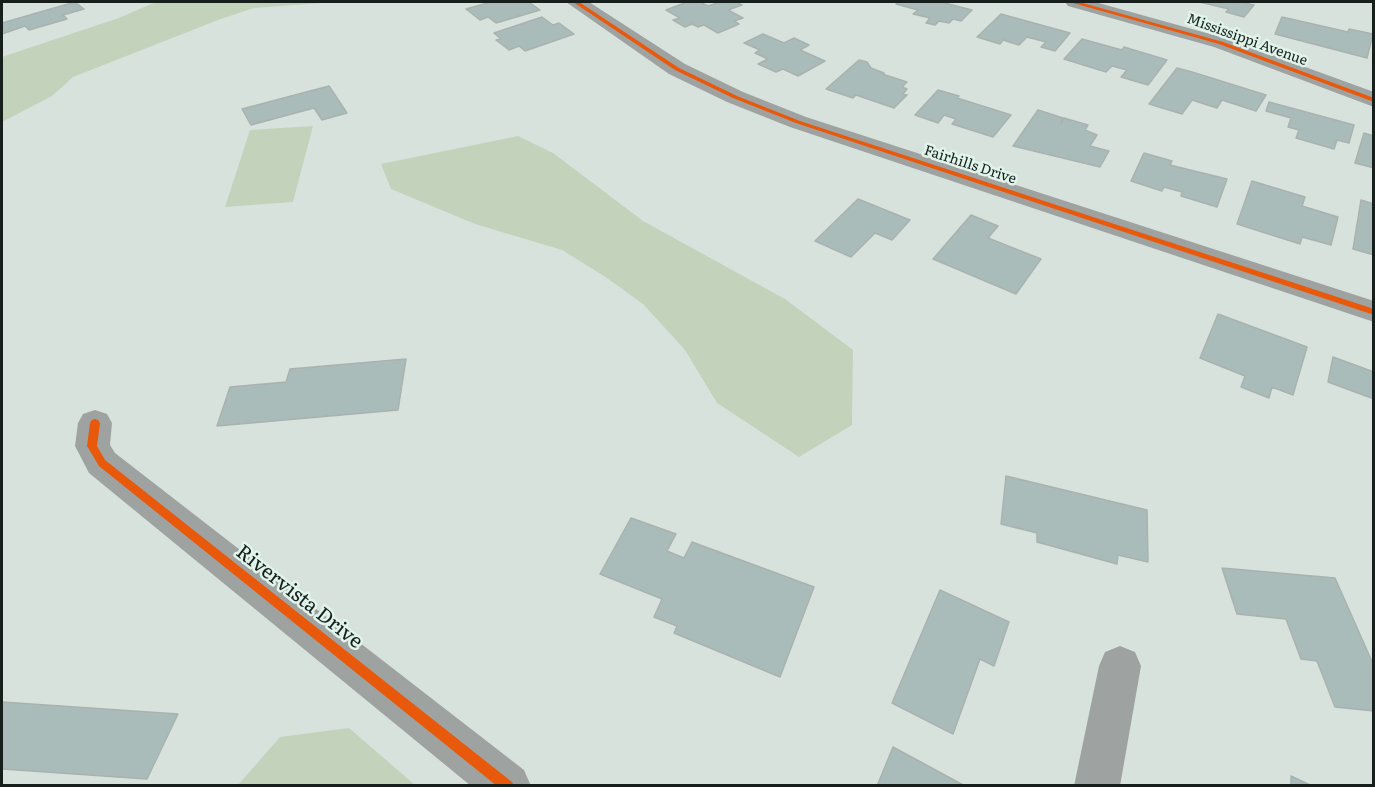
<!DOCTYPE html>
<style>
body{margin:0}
#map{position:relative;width:1375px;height:787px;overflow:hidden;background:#d8e2dd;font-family:Literata,serif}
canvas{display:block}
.frame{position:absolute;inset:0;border:3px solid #171f1c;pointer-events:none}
</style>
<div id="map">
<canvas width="1375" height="787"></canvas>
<div class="frame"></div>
</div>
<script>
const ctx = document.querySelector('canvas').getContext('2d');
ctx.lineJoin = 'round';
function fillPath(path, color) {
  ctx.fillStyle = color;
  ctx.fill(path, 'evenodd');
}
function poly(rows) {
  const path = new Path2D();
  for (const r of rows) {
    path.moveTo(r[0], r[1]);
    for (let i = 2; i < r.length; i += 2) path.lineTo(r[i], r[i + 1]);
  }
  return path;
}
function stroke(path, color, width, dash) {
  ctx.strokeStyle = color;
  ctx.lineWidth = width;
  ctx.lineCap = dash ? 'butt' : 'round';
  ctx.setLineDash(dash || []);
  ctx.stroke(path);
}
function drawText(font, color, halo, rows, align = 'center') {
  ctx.font = font + ' Literata,serif';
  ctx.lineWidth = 5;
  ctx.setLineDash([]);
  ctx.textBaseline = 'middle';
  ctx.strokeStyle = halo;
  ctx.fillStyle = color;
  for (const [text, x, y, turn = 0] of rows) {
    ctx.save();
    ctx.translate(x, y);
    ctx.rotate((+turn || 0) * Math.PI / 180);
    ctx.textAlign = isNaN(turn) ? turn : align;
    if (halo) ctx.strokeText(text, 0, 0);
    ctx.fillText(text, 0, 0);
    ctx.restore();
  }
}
fillPath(poly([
 [156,2,337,2,254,8,218,20,73,77,52,96,2,122,2,57,116,19],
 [313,126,293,202,225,207,250,130],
 [518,136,553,153,643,221,785,299,853,350,852,425,799,457,717,403,685,350,643,304,604,276,562,250,475,224,391,189,381,164],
 [349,728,415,785,238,785,280,737]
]), '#c3d2bb');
const building = poly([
 [75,2,84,9,63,15,67,19,29,30,25,26,2,34,2,23,75,2],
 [491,2,529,2,540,10,496,23,488,17,480,20,466,9,491,2],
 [687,2,700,2,708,6,720,2,736,2,742,5,728,10,743,18,734,21,739,24,718,33,704,25,698,27,692,24,685,27,673,20,680,18,666,10,687,2],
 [898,2,941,2,972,10,961,21,953,19,949,23,939,21,935,25,926,23,930,18,913,14,918,10,896,4,898,2],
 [1199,2,1240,2,1254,5,1244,17,1226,12,1229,9,1199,2],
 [1001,14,1070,33,1055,51,1041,47,1046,42,1027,37,1019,45,1003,40,1000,44,977,37,1001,14],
 [542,17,553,25,559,23,574,34,525,51,519,46,509,50,496,40,501,39,494,33,542,17],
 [1282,17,1348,32,1349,29,1373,34,1367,58,1275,34,1282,17],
 [763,34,784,43,794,38,809,45,800,50,825,61,798,76,783,69,776,72,758,64,768,59,755,53,760,50,744,43,763,34],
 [1082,39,1122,50,1124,47,1167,60,1148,85,1121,77,1127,70,1112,66,1106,72,1064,59,1082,39],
 [859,60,867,62,871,68,884,73,882,74,907,82,902,87,907,89,903,94,907,95,894,108,856,95,853,98,826,89,859,60],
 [1177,68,1192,72,1266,95,1256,111,1222,100,1217,108,1192,100,1182,114,1149,104,1177,68],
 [329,86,347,113,322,120,314,108,251,125,242,109,329,86],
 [938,90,959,96,957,98,1011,115,993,137,952,124,956,119,944,115,938,123,915,115,938,90],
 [1269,102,1354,125,1349,143,1337,140,1334,149,1296,138,1299,130,1288,127,1291,118,1266,111,1269,102],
 [1038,110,1063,118,1061,124,1064,118,1088,125,1085,130,1097,135,1090,146,1109,151,1100,167,1013,146,1038,110],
 [1364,133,1374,136,1374,168,1355,163,1364,133],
 [1144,153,1172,161,1170,165,1227,179,1217,207,1181,196,1182,192,1164,187,1162,191,1131,181,1144,153],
 [1252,181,1305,197,1302,206,1338,217,1331,245,1302,237,1300,244,1237,224,1252,181],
 [858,199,910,220,892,240,875,233,851,257,815,241,858,199],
 [1361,200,1374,204,1374,255,1353,249,1361,200],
 [971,215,998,226,988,238,1041,259,1016,294,933,259,971,215],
 [1218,314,1307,347,1293,395,1272,387,1269,398,1241,387,1245,376,1200,358,1218,314],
 [1333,357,1374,372,1374,399,1328,382,1333,357],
 [406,359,398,410,217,426,230,387,286,382,290,369,406,359],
 [1006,476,1147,510,1148,562,1118,555,1117,564,1037,542,1037,533,1001,524,1006,476],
 [631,518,676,534,667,551,684,558,692,542,814,587,780,677,674,633,677,626,654,617,662,599,600,574,631,518],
 [1222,568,1335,578,1374,666,1374,711,1335,707,1317,661,1301,659,1286,619,1237,614,1222,568],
 [940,590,1009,622,994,666,980,659,953,734,892,703,940,590],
 [2,702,178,714,147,779,2,769,2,702],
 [893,747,965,786,877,786,893,747],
 [1291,776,1312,786,1291,786,1291,776]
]);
fillPath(building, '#aabcb9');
stroke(building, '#a9b2af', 1.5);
fillPath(poly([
 [566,2,589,2,685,64,743,92,806,117,1374,301,1374,322,790,127,727,102,669,74,566,2],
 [1065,2,1095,2,1228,39,1374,92,1374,107,1214,47,1068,6,1065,2],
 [95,410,107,414,112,423,110,445,115,453,524,770,531,786,471,786,89,473,75,446,78,423,83,414,95,410],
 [1120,646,1135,652,1141,666,1120,786,1074,786,1099,666,1105,652,1120,646]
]), '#9ea3a1');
fillPath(poly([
 [573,2,579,2,679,68,737,96,800,121,1374,309,1374,315,796,123,733,98,675,70,573,2],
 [1073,2,1079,2,1223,42,1374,98,1374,102,1219,44,1073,3,1073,2],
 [95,419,98,420,100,423,97,446,105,460,512,782,514,786,497,786,99,466,87,446,90,423,92,420,95,419]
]), '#e8590c');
drawText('14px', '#171f1c', '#e0f4eb', [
 ["Mississippi Avenue",1247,40,20],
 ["Fairhills Drive",970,165,18]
]);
drawText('20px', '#171f1c', '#e0f4eb', [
 ["Rivervista Drive",299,597,38]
]);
</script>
